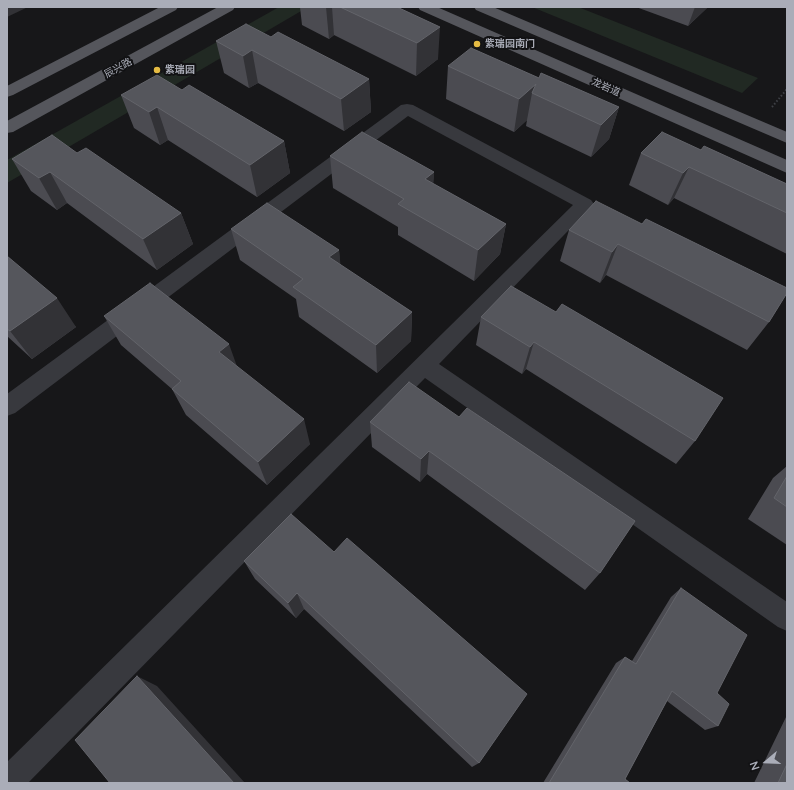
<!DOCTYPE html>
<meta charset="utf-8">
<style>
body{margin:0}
#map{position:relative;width:794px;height:790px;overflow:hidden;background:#171719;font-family:Lato,sans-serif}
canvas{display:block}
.frame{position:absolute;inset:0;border:8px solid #aaadb8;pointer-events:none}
.north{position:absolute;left:746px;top:742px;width:40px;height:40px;-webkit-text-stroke:3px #121214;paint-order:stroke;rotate:251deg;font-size:11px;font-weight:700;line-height:16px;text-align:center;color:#aaadb8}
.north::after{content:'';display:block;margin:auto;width:14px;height:18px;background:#aaadb8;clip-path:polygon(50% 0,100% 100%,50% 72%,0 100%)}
</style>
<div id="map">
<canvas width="794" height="790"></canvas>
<div class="frame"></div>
<div class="north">N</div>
</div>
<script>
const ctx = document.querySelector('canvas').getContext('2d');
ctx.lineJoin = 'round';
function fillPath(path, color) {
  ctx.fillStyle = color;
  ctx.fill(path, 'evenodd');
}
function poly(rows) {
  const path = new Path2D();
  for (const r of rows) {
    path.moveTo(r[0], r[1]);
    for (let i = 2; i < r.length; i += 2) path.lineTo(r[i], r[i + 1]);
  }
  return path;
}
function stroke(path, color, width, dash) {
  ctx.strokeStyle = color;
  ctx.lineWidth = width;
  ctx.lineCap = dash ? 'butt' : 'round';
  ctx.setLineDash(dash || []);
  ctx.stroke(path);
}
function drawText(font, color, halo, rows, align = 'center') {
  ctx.font = font + ' Lato,"Noto Sans SC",sans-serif';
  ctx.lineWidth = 4;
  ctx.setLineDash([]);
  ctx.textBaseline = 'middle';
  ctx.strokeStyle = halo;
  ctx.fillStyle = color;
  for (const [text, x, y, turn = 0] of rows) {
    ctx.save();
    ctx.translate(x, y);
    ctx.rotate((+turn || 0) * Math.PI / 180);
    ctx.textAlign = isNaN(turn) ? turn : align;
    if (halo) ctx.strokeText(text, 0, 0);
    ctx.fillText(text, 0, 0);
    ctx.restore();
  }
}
fillPath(poly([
 [279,7,308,7,7,183,7,160],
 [532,7,578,7,758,78,742,93]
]), '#212923');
stroke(poly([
 [772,107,787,89]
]), '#3e4045', 2, [1.5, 2]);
fillPath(poly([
 [407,104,413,105,591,200,594,204,439,364,787,602,787,631,778,627,425,378,28,783,7,783,7,762,573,205,408,116,15,413,7,416,7,394,401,105,407,104]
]), '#38393e');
fillPath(poly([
 [160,7,178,7,176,10,13,95,7,97,7,86,160,7],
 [218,7,235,7,233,10,13,132,7,133,7,121,218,7],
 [418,7,437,7,787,160,787,173,420,10,418,7],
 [474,7,493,7,787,132,787,143,476,10,474,7]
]), '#55565c');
fillPath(poly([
 [300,7,397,7,438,59,416,76,334,35,329,39,302,25],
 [636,7,708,7,688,26],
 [271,37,369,79,371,112,344,131,258,83,249,88,224,73,216,41],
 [448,66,539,78,619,107,609,139,591,157,526,126,527,120,514,132,446,99],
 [182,90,284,141,290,173,257,197,168,140,160,145,134,128,121,95],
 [701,150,787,184,787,254,674,198,668,205,629,185,641,153],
 [77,153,181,213,193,244,157,270,67,203,57,210,31,191,12,159],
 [330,156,434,172,433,184,506,224,500,254,474,281,398,235,398,227,333,188],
 [596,201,769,322,747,350,606,275,600,283,560,261,569,230],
 [231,229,339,250,340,265,412,312,411,341,377,373,299,317,296,299,240,260],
 [7,256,76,327,32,359,7,336],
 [556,312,695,441,676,464,526,369,522,374,476,345,481,317],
 [104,316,237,367,310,444,267,485,186,415,172,389,121,345],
 [409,382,600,573,585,590,427,474,420,482,372,447,370,422],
 [787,466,787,545,748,519,773,478],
 [334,552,479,763,472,767,304,609,296,618,255,579,244,561],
 [681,588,717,693,718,726,705,730,667,701,625,779,630,783,543,783,616,663,625,657,632,661,671,597],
 [787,715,787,783,754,783]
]), '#4b4b51');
fillPath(poly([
 [7,7,28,7,7,17],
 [326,7,332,7,334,35,329,39],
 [695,7,708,7,688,26],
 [440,27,438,59,416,76,417,43],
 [252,50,258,83,249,88,243,56],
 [369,79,371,112,344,131,341,99],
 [536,84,532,93,527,120,514,132,519,99],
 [157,107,168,140,160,145,149,112],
 [619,107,609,139,591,157,601,125],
 [284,141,290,173,257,197,250,165],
 [689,167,674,198,668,205,683,173],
 [50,172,67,203,57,210,39,178],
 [434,172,432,203,425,179],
 [181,213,193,244,157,270,143,239],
 [506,224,500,254,474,281,478,250],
 [618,244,606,275,600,283,612,252],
 [339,250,342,280,329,257],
 [57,298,76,327,32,359,10,331],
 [412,312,411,341,377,373,376,345],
 [534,342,526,369,522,374,530,347],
 [229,344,239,372,219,352],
 [304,419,310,444,267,485,258,462],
 [429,451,427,474,420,482,421,459],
 [297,593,304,609,296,618,288,603],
 [137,676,157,686,245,783,234,783]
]), '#323236');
const building = poly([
 [340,7,397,7,440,27,417,43,340,7],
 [246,24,271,37,278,32,369,79,341,99,252,50,243,56,216,41,246,24],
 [471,48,539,78,541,73,619,107,601,125,532,93,536,84,519,99,448,66,471,48],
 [157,75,182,90,189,85,284,141,250,165,157,107,149,112,121,95,157,75],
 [362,132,434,172,425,179,506,224,478,250,398,204,404,199,330,156,362,132],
 [662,132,701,150,704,146,787,184,787,213,689,167,683,173,641,153,662,132],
 [52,135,77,153,86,148,181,213,143,239,50,172,39,178,12,159,52,135],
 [596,201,642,224,646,219,787,288,787,293,769,322,618,244,612,252,569,230,596,201],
 [267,203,339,250,329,257,412,312,376,345,293,287,303,279,231,229,267,203],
 [7,256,57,298,10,331,7,329,7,256],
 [150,283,229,344,219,352,304,419,258,462,172,389,181,381,104,316,150,283],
 [511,286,556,312,562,304,723,398,695,441,534,342,530,347,481,317,511,286],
 [409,382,459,417,467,408,635,521,600,573,429,451,421,459,370,422,409,382],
 [787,476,787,507,774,498,787,476],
 [291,514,334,552,347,538,527,694,479,763,297,593,288,603,244,561,291,514],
 [681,588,747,635,717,693,729,704,718,726,672,691,625,779,630,783,549,783,625,657,636,664,681,588],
 [137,676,234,783,110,783,75,740,137,676],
 [787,764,787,783,778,783,787,764]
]);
fillPath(building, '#55565c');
stroke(building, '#63646a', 1);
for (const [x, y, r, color] of [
 [477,44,4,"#e5bb43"],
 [157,70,4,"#e5bb43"]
]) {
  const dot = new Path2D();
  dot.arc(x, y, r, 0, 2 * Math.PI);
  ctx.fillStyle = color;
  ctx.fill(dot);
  stroke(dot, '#121214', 1.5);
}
drawText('bold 10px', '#aaadb8', '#121214', [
 ["紫瑞园南门",485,44],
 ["紫瑞园",165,70]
], 'left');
drawText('10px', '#aaadb8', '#121214', [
 ["辰兴路",118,68,-29],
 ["龙岩道",606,87,24]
]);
</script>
